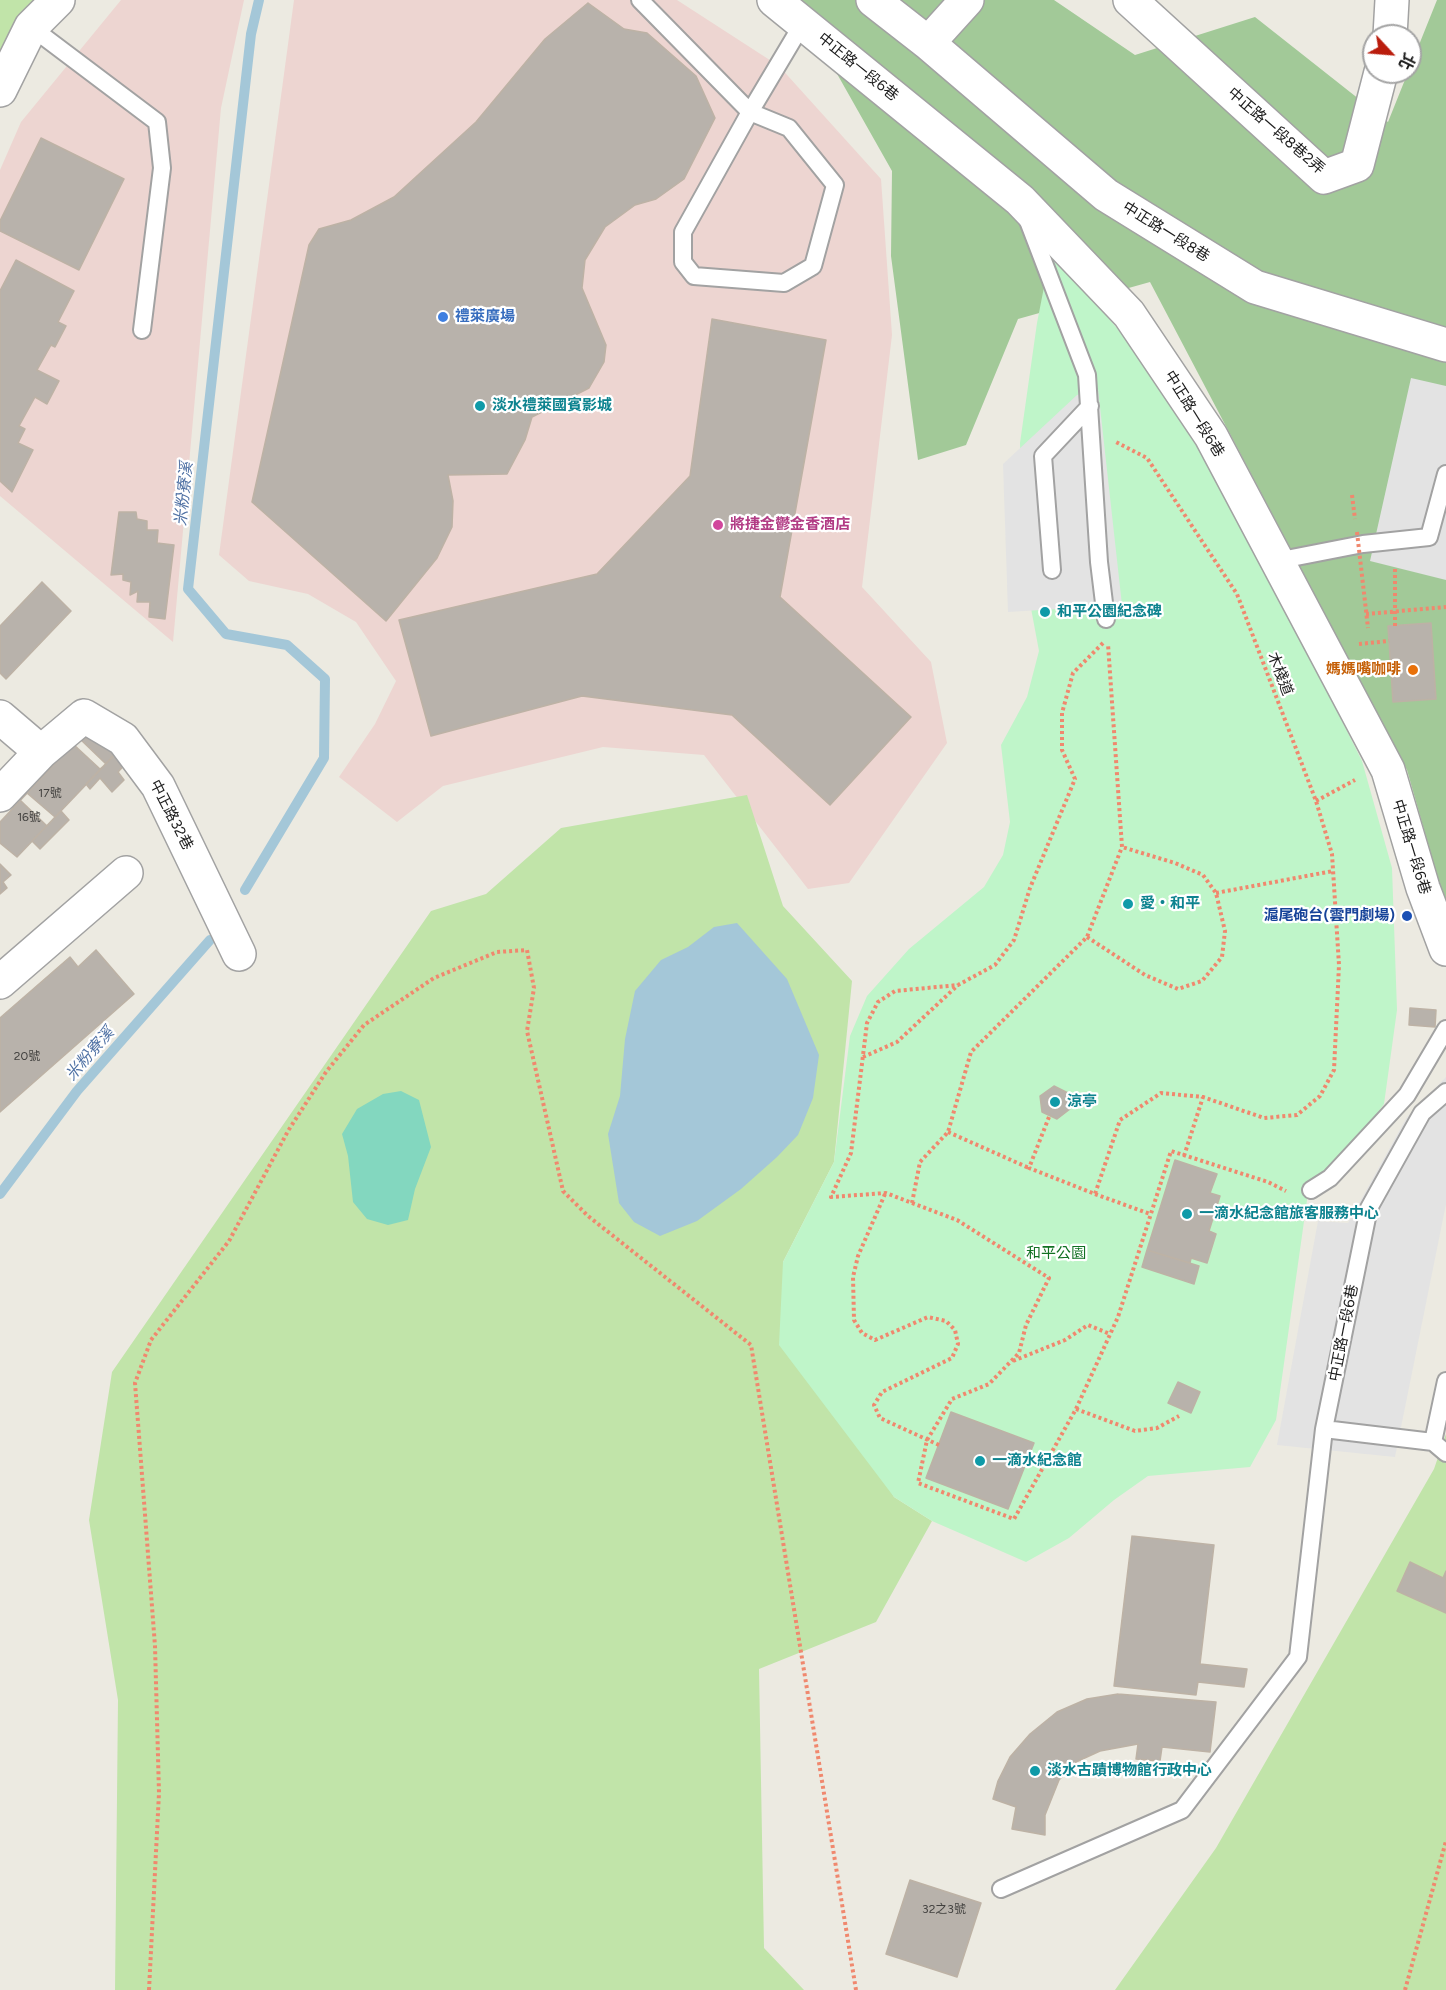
<!DOCTYPE html>
<meta charset="utf-8">
<style>
body{margin:0}
#map{position:relative;width:1446px;height:1990px;overflow:hidden;background:#eceae1;font-family:Figtree,"Noto Sans TC",sans-serif}
canvas{display:block}
.north{position:absolute;left:1362px;top:24px;width:60px;height:60px;box-sizing:border-box;background:#fff;border:2px solid #a4a4a4;border-radius:50%;rotate:116deg;font-size:16px;font-weight:700;line-height:24px;text-align:center;color:#1b1b1b}
.north::after{content:'';display:block;margin:auto;width:21px;height:27px;background:#ba1d0d;clip-path:polygon(50% 0,100% 100%,50% 72%,0 100%)}
</style>
<div id="map">
<canvas width="1446" height="1990"></canvas>
<div class="north">北</div>
</div>
<script>
const ctx = document.querySelector('canvas').getContext('2d');
ctx.lineJoin = 'round';
function fillPath(path, color) {
  ctx.fillStyle = color;
  ctx.fill(path, 'evenodd');
}
function poly(rows) {
  const path = new Path2D();
  for (const r of rows) {
    path.moveTo(r[0], r[1]);
    for (let i = 2; i < r.length; i += 2) path.lineTo(r[i], r[i + 1]);
  }
  return path;
}
function stroke(path, color, width, dash) {
  ctx.strokeStyle = color;
  ctx.lineWidth = width;
  ctx.lineCap = dash ? 'butt' : 'round';
  ctx.setLineDash(dash || []);
  ctx.stroke(path);
}
function drawText(font, color, halo, rows, align = 'center') {
  ctx.font = font + ' Figtree,"Noto Sans TC",sans-serif';
  ctx.lineWidth = 4.5;
  ctx.setLineDash([]);
  ctx.textBaseline = 'middle';
  ctx.strokeStyle = halo;
  ctx.fillStyle = color;
  for (const [text, x, y, turn = 0] of rows) {
    ctx.save();
    ctx.translate(x, y);
    ctx.rotate((+turn || 0) * Math.PI / 180);
    ctx.textAlign = isNaN(turn) ? turn : align;
    if (halo) ctx.strokeText(text, 0, 0);
    ctx.fillText(text, 0, 0);
    ctx.restore();
  }
}
fillPath(poly([
 [121,0,244,0,221,108,173,642,0,496,0,170,21,122],
 [294,0,677,0,779,66,881,179,892,335,862,587,931,662,947,743,849,883,808,889,704,755,603,747,443,786,397,822,339,777,375,724,396,681,356,622,308,594,249,581,219,555]
]), '#edd5d1');
fillPath(poly([
 [0,0,37,0,14,23,0,53],
 [747,795,783,906,852,981,834,1162,783,1262,894,1497,932,1521,876,1622,759,1669,764,1948,804,1990,115,1990,118,1700,89,1520,112,1372,431,911,486,894,561,828],
 [1446,1434,1446,1990,1115,1990,1216,1848,1434,1469]
]), '#c1e4a9');
fillPath(poly([
 [763,0,1054,0,1135,55,1255,17,1388,122,1437,0,1446,0,1446,907,1407,770,1150,282,1018,319,966,445,918,460,891,256,892,171,823,49]
]), '#a2c998');
fillPath(poly([
 [1051,251,1122,334,1193,434,1256,549,1362,761,1392,868,1397,1010,1384,1104,1355,1143,1308,1193,1276,1420,1250,1467,1148,1476,1114,1500,1069,1538,1026,1562,932,1521,894,1497,779,1345,783,1262,834,1162,850,1036,867,996,909,949,984,887,1003,855,1010,822,1001,745,1027,697,1039,651,1024,571,1020,443,1037,323]
]), '#bff5c9');
fillPath(poly([
 [401,1091,419,1100,431,1147,415,1189,408,1220,388,1225,367,1219,353,1202,348,1156,342,1134,357,1109,383,1094]
]), '#83d7bf');
fillPath(poly([
 [1411,378,1446,386,1446,580,1370,561],
 [1098,389,1122,605,1008,612,1003,464,1077,395],
 [1446,1077,1446,1204,1395,1457,1277,1445,1318,1221,1348,1223,1407,1117]
]), '#e3e3e3');
fillPath(poly([
 [737,923,787,979,819,1055,813,1098,798,1135,777,1157,741,1189,697,1221,660,1236,634,1222,619,1203,608,1134,620,1096,625,1039,635,991,661,960,688,947,714,927]
]), '#a4c7d8');
stroke(poly([
 [245,890,324,758,325,679,287,645,226,634,188,589,251,34,259,0],
 [0,1194,77,1091,210,940]
]), '#a4c7d8', 10);
const building = poly([
 [588,3,624,29,647,33,696,76,715,118,684,179,656,199,635,205,605,227,585,260,582,288,606,345,604,362,589,388,532,417,525,440,507,474,448,475,453,501,452,527,437,558,386,621,252,502,309,245,319,229,351,220,394,197,476,122,545,39,588,3],
 [41,138,124,179,79,270,0,231,0,221,41,138],
 [16,260,74,291,58,322,66,326,55,347,51,345,37,370,59,381,47,404,35,397,19,426,25,429,18,443,33,450,12,492,0,481,0,291,16,260],
 [712,319,826,340,780,597,911,717,830,805,732,715,582,696,431,736,399,620,597,574,690,476,712,319],
 [119,512,136,512,137,519,147,521,147,530,158,530,157,543,174,545,165,619,149,617,150,602,137,602,138,591,130,595,131,582,123,580,123,574,111,575,119,512],
 [42,582,71,611,6,679,0,673,0,626,42,582],
 [1431,623,1436,699,1393,702,1388,626,1431,623],
 [92,724,120,749,17,857,0,843,0,822,92,724],
 [79,738,106,764,100,769,73,744,79,738],
 [120,749,130,759,118,772,124,780,112,792,100,778,90,789,86,784,120,749],
 [27,793,55,817,47,826,20,800,27,793],
 [61,811,69,820,40,849,32,841,61,811],
 [0,864,11,875,3,882,7,888,0,894,0,864],
 [96,950,134,994,0,1112,0,1018,70,957,78,967,96,950],
 [1410,1008,1436,1010,1435,1027,1409,1025,1410,1008],
 [1054,1086,1068,1093,1070,1109,1057,1119,1042,1112,1040,1096,1054,1086],
 [1175,1160,1217,1174,1210,1193,1220,1196,1209,1231,1216,1234,1207,1263,1191,1258,1190,1263,1147,1250,1175,1160],
 [1147,1250,1199,1266,1194,1284,1142,1267,1147,1250],
 [1178,1382,1200,1392,1191,1413,1168,1403,1178,1382],
 [951,1412,1034,1443,1008,1509,926,1478,951,1412],
 [1132,1536,1214,1545,1200,1664,1247,1669,1244,1687,1198,1682,1196,1695,1114,1686,1132,1536],
 [1410,1562,1443,1578,1446,1571,1446,1613,1397,1591,1410,1562],
 [1118,1694,1216,1702,1210,1752,1162,1747,1160,1761,1136,1759,1138,1744,1100,1751,1076,1762,1059,1780,1045,1815,1045,1835,1012,1829,1016,1807,993,1799,998,1781,1010,1757,1030,1734,1057,1712,1087,1699,1118,1694],
 [910,1880,981,1903,957,1977,886,1954,910,1880]
]);
fillPath(building, '#b8b2ab');
stroke(building, '#bdb2a5', 1.5);
const service = poly([
 [640,0,750,112,789,128,835,185,813,266,784,283,694,276,683,262,683,232,750,112,803,23],
 [31,27,157,122,162,168,142,330],
 [1028,221,1087,375,1099,562,1106,619],
 [1276,561,1363,544,1429,537,1446,474],
 [1052,570,1043,456,1090,406],
 [1446,1092,1422,1113,1369,1208,1324,1429,1433,1442,1446,1381],
 [1311,1190,1330,1178,1407,1095,1446,1029],
 [1433,1442,1446,1453],
 [1001,1889,1182,1810,1298,1657,1324,1429]
]);
const minor = poly([
 [774,0,1020,200,1129,314,1211,436,1388,770,1423,888,1446,949],
 [873,0,928,43,1106,195,1255,287,1446,345],
 [1130,0,1324,177,1357,165,1381,72],
 [1390,36,1392,0],
 [928,43,967,0],
 [0,90,31,27,58,0],
 [0,717,41,752],
 [0,795,41,752,84,716,123,739,158,786,239,954],
 [0,982,126,873]
]);
stroke(service, '#a2a2a2', 20);
stroke(minor, '#a2a2a2', 36);
stroke(poly([
 [1352,495,1355,519],
 [1366,614,1446,607],
 [1395,626,1395,567],
 [1103,643,1073,673,1062,713,1062,750,1075,779,1030,888,1014,940,995,965,958,985,895,991,878,1002,867,1023,851,1153,831,1197,886,1193,912,1203,957,1220,1049,1278,1026,1325,1019,1353,989,1384,952,1399,927,1440,918,1483,1014,1519,1076,1409,1118,1317,1171,1151,1268,1182,1286,1191],
 [1359,644,1389,641],
 [1316,801,1355,780],
 [1216,893,1333,871],
 [1087,937,1145,975,1178,989,1202,981,1222,957,1225,931,1216,893,1203,875,1175,863,1122,847],
 [863,1057,897,1042,958,985],
 [1049,1117,1029,1168,1095,1194,1120,1120,1161,1093,1203,1097,1264,1118,1297,1115,1320,1096,1334,1070,1339,965,1332,854,1316,801,1237,594,1147,458,1116,442],
 [948,1132,1029,1168],
 [1184,1156,1203,1097],
 [885,1194,858,1256,853,1277,854,1320,862,1333,875,1340,928,1317,946,1321,955,1330,958,1344,952,1358,882,1392,874,1405,880,1418,939,1445],
 [1095,1194,1150,1214],
 [912,1203,920,1162,948,1132,971,1052,1087,937,1122,847,1108,644],
 [1013,1361,1065,1340,1088,1325,1110,1334],
 [1076,1409,1135,1431,1157,1428,1179,1416],
 [149,1990,159,1793,155,1646,135,1383,151,1340,229,1241,288,1131,326,1072,364,1025,434,978,497,952,527,950,534,988,527,1031,563,1191,588,1216,751,1345,856,1990],
 [1405,1990,1446,1841]
]), '#f0886e', 4, [3, 3]);
stroke(service, '#fff', 16);
stroke(minor, '#fff', 33);
stroke(poly([
 [1357,532,1368,628]
]), '#f0886e', 4, [3, 3]);
for (const [x, y, r, color] of [
 [443,317,6,"#3f7fe0"],
 [480,406,6,"#0f9aa8"],
 [718,525,6,"#d1479c"],
 [1045,612,6,"#0f9aa8"],
 [1413,670,6,"#e8710a"],
 [1128,904,6,"#0f9aa8"],
 [1407,916,6,"#1a4fb4"],
 [1055,1102,6,"#0f9aa8"],
 [1187,1214,6,"#0f9aa8"],
 [980,1461,6,"#0f9aa8"],
 [1035,1771,6,"#0f9aa8"]
]) {
  const dot = new Path2D();
  dot.arc(x, y, r, 0, 2 * Math.PI);
  ctx.fillStyle = color;
  ctx.fill(dot);
  stroke(dot, '#fff', 2);
}
drawText('12px', '#42413f', null, [
 ["17號",50,793],
 ["16號",29,817],
 ["20號",27,1056],
 ["32之3號",944,1909]
]);
drawText('15px', '#1b1b1b', '#fff', [
 ["中正路一段6巷",858,67,39],
 ["中正路一段8巷2弄",1276,131,41],
 ["中正路一段8巷",1166,232,32],
 ["中正路一段6巷",1194,414,58],
 ["木棧道",1280,674,69],
 ["中正路32巷",171,815,63],
 ["中正路一段6巷",1411,847,73],
 ["中正路一段6巷",1344,1333,-79]
]);
drawText('bold 15px', '#366cbe', '#fff', [
 ["禮萊廣場",455,317]
], 'left');
drawText('bold 15px', '#0d838f', '#fff', [
 ["淡水禮萊國賓影城",492,406],
 ["和平公園紀念碑",1057,612],
 ["愛‧和平",1140,904],
 ["涼亭",1067,1102],
 ["一滴水紀念館旅客服務中心",1199,1214],
 ["一滴水紀念館",992,1461],
 ["淡水古蹟博物館行政中心",1047,1771]
], 'left');
drawText('bold 15px', '#b23c85', '#fff', [
 ["將捷金鬱金香酒店",730,525]
], 'left');
drawText('bold 15px', '#c56008', '#fff', [
 ["媽媽嘴咖啡",1401,670]
], 'right');
drawText('bold 15px', '#164399', '#fff', [
 ["滬尾砲台(雲門劇場)",1395,916]
], 'right');
drawText('15px', '#127123', '#fff', [
 ["和平公園",1056,1254]
]);
drawText('italic 16px', '#4f71a4', '#fff', [
 ["米粉寮溪",184,494,-84],
 ["米粉寮溪",90,1054,-49]
]);
</script>
